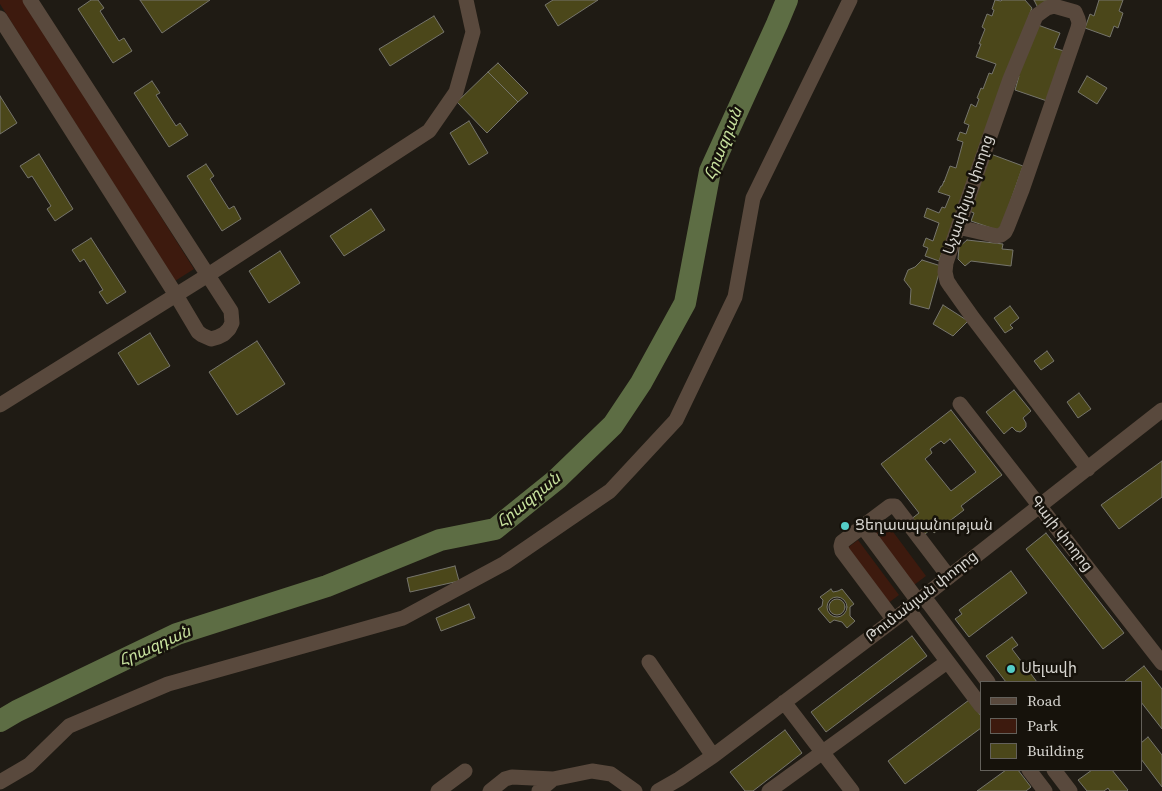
<!DOCTYPE html>
<meta charset="utf-8">
<style>
body{margin:0}
#map{position:relative;width:1162px;height:791px;overflow:hidden;background:#1f1b14;font-family:"Source Serif 4",serif}
canvas{display:block}
.legend{position:absolute;left:980px;top:681px;width:162px;height:90px;box-sizing:border-box;background:#16120b;border:1px solid #63605a;margin:0;padding:6px 9px;list-style:none;font-size:15px;color:#d7d5d0}
.legend li{display:flex;align-items:center;gap:10px;height:25px}
.legend b{width:25px;border:1px solid #63605a}
</style>
<div id="map">
<canvas width="1162" height="791"></canvas>
<ul class="legend">
<li><b style="height:6px;background:#59493d"></b>Road</li>
<li><b style="height:14px;background:#3d1a0e"></b>Park</li>
<li><b style="height:14px;background:#4b471a"></b>Building</li>
</ul>
</div>
<script>
const ctx = document.querySelector('canvas').getContext('2d');
ctx.lineJoin = 'round';
function fillPath(path, color) {
  ctx.fillStyle = color;
  ctx.fill(path, 'evenodd');
}
function poly(rows) {
  const path = new Path2D();
  for (const r of rows) {
    if (r.length === 3) {
      path.moveTo(r[0] + r[2], r[1]);
      path.arc(r[0], r[1], r[2], 0, 2 * Math.PI);
      continue;
    }
    path.moveTo(r[0], r[1]);
    for (let i = 2; i < r.length; i += 2) path.lineTo(r[i], r[i + 1]);
  }
  return path;
}
function stroke(path, color, width, dash) {
  ctx.strokeStyle = color;
  ctx.lineWidth = width;
  ctx.lineCap = dash ? 'butt' : 'round';
  ctx.setLineDash(dash || []);
  ctx.stroke(path);
}
function drawText(font, color, halo, rows, align = 'center') {
  ctx.font = font + ' "Source Serif 4","Noto Sans Armenian",serif';
  ctx.lineWidth = 5;
  ctx.setLineDash([]);
  ctx.textBaseline = 'middle';
  ctx.strokeStyle = halo;
  ctx.fillStyle = color;
  for (const [text, x, y, turn = 0] of rows) {
    ctx.save();
    ctx.translate(x, y);
    ctx.rotate((+turn || 0) * Math.PI / 180);
    ctx.textAlign = isNaN(turn) ? turn : align;
    if (halo) ctx.strokeText(text, 0, 0);
    ctx.fillText(text, 0, 0);
    ctx.restore();
  }
}
fillPath(poly([
 [0,0,24,0,194,269,175,281,0,4],
 [885,521,926,576,914,585,873,530],
 [858,540,899,595,887,604,846,549]
]), '#3d1a0e');
stroke(poly([
 [0,721,17,711,177,634,327,586,440,540,495,529,557,479,613,425,641,383,685,303,710,171,777,24,787,0]
]), '#5d6d44', 22);
const building = poly([
 [91,0,98,0,104,8,100,11,119,41,124,38,132,51,113,63,78,9,91,0],
 [140,0,210,0,162,33,140,0],
 [553,0,598,0,558,26,545,5,553,0],
 [995,0,1001,1,1002,0,1025,0,1032,8,939,261,925,256,928,248,923,246,926,238,933,241,939,223,924,217,927,208,939,213,942,207,945,208,950,196,938,192,941,186,942,186,944,181,944,182,950,166,956,168,963,142,957,140,960,132,966,134,969,125,964,123,971,104,976,107,979,99,977,98,981,88,983,89,989,73,992,74,996,64,976,57,981,44,979,44,985,29,982,27,987,14,992,16,994,10,992,9,995,0],
 [1034,0,1053,0,1039,10,1034,0],
 [1099,0,1123,0,1119,11,1123,13,1118,28,1114,26,1110,37,1085,28,1090,14,1094,16,1099,0],
 [434,16,444,32,390,66,379,49,434,16],
 [1038,25,1060,33,1054,48,1064,51,1047,101,1015,90,1019,76,1015,75,1038,25],
 [498,63,528,93,518,102,488,72,498,63],
 [488,72,518,102,487,133,457,102,488,72],
 [1087,76,1107,88,1097,104,1078,92,1087,76],
 [152,81,160,93,156,95,176,126,180,123,188,135,169,147,134,93,152,81],
 [0,96,17,123,0,134,0,96],
 [469,121,488,153,469,165,450,133,469,121],
 [988,153,1023,166,1000,231,971,221,974,213,967,210,988,153],
 [39,154,73,209,55,221,47,209,51,206,32,176,28,178,20,166,39,154],
 [206,164,214,176,210,179,229,209,234,206,241,219,222,231,187,176,206,164],
 [371,209,385,230,344,256,330,236,371,209],
 [91,238,126,292,107,304,99,292,103,290,84,259,80,262,72,250,91,238],
 [967,240,1003,244,1002,249,1013,250,1011,266,971,261,965,266,958,259,959,247,967,240],
 [280,251,300,283,269,303,249,271,280,251],
 [922,260,941,266,929,309,910,304,911,289,904,280,908,270,915,267,922,260],
 [943,305,968,321,953,336,933,324,943,305],
 [1010,306,1019,318,1010,325,1013,328,1005,333,994,318,1010,306],
 [150,333,170,366,138,385,118,353,150,333],
 [257,341,285,384,237,415,209,372,257,341],
 [1047,351,1054,361,1041,370,1034,361,1047,351],
 [1014,390,1031,411,1023,418,1026,423,1026,427,1023,430,1020,432,1016,431,1012,427,1004,434,986,412,1014,390],
 [1079,393,1091,409,1078,418,1067,402,1079,393],
 [951,410,1002,475,961,506,964,510,934,533,932,529,922,536,910,520,919,513,881,464,951,410],
 [950,439,976,472,951,491,925,459,932,453,930,449,941,441,944,444,950,439],
 [1162,461,1162,497,1119,529,1101,505,1162,461],
 [1046,533,1124,633,1103,649,1026,549,1046,533],
 [455,566,459,581,410,592,407,578,455,566],
 [1011,571,1027,593,969,637,955,619,962,614,959,610,1011,571],
 [831,589,833,592,838,591,842,589,854,604,850,607,850,616,855,621,847,628,842,622,834,620,830,623,818,609,822,606,823,600,820,597,831,589],
 [837,607,10],
 [837,607,8],
 [469,604,475,618,441,631,436,618,469,604],
 [912,636,927,656,826,732,811,712,912,636],
 [1012,637,1018,645,1012,649,1037,682,1006,682,986,656,1012,637],
 [1144,666,1162,689,1162,729,1141,702,1141,682,1126,682,1125,681,1144,666],
 [969,700,981,716,981,728,905,784,888,761,969,700],
 [785,730,802,753,753,791,745,791,730,772,785,730],
 [1148,737,1162,755,1162,787,1141,759,1141,743,1148,737],
 [1006,770,1018,770,1031,787,1026,791,977,791,1006,770],
 [1092,770,1112,770,1128,790,1127,791,1110,791,1108,788,1104,791,1087,791,1078,780,1092,770]
]);
fillPath(building, '#4b471a');
stroke(building, '#76756c', 1);
stroke(poly([
 [1075,12,1054,6,1047,8,1036,16,1010,79,958,227,946,263,945,272,947,281,951,287,973,318,1088,469],
 [0,18,176,295,198,332,202,335,211,339,218,337,224,334,229,329,232,323,231,311,30,0],
 [958,227,997,236,1001,235,1005,232,1007,228,1022,190,1078,28,1079,23,1078,19,1075,12],
 [960,404,1162,663],
 [0,405,208,275,429,131,456,92,473,32,466,0],
 [863,527,918,601],
 [924,597,988,682],
 [908,609,981,706],
 [893,619,842,551,841,546,842,542,890,506,895,506,949,577],
 [649,662,713,756],
 [784,702,852,791],
 [1029,770,1045,791],
 [1054,770,1070,791],
 [0,782,29,765,69,726,168,684,403,618,505,563,610,491,676,420,735,297,753,198,850,0],
 [438,791,465,771],
 [490,791,505,779,512,777,553,779],
 [539,791,553,779,592,771,611,774,635,791],
 [658,791,679,779,713,756,908,609,1162,410],
 [769,791,947,662]
]), '#59493d', 15);
for (const [x, y, r, color] of [
 [845,526,5,"#54cdc7"],
 [1011,669,5,"#54cdc7"]
]) {
  const dot = new Path2D();
  dot.arc(x, y, r, 0, 2 * Math.PI);
  ctx.fillStyle = color;
  ctx.fill(dot);
  stroke(dot, '#16120b', 2);
}
drawText('15px', '#d7d5d0', '#16120b', [
 ["Աչափնյա փողոց",969,195,-71],
 ["Գայի փողոց",1061,534,52],
 ["Թումանյան փողոց",922,597,-38]
]);
drawText('15px', '#d7d5d0', '#16120b', [
 ["Ցեղասպանության",855,526],
 ["Սելավի",1021,669]
], 'left');
drawText('italic 16px', '#c8e29e', '#16120b', [
 ["Հրազդան",724,144,-68],
 ["Հրազդան",529,501,-39],
 ["Հրազդան",155,647,-24]
]);
</script>
